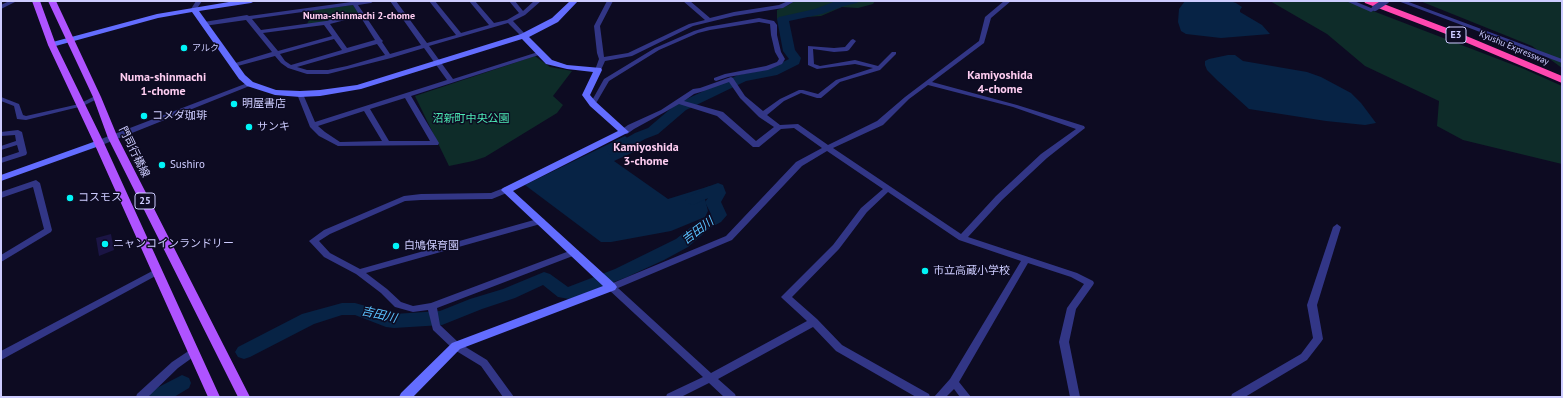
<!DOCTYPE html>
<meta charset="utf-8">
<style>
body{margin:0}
#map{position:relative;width:1563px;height:398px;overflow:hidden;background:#0d0b22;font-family:"PT Sans",sans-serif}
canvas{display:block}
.frame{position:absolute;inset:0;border:2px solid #cdccff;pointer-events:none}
</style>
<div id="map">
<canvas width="1563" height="398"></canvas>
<div class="frame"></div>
</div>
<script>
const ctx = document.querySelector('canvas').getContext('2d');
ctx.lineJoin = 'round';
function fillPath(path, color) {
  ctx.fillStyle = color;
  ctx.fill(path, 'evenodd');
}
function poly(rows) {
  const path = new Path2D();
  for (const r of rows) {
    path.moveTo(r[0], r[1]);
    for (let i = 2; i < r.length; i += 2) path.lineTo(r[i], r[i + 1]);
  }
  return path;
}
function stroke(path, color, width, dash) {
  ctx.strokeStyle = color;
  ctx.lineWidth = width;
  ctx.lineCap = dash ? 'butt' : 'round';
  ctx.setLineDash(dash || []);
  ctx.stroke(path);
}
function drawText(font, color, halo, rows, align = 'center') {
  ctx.font = font + ' "PT Sans","Noto Sans JP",sans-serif';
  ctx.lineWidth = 3;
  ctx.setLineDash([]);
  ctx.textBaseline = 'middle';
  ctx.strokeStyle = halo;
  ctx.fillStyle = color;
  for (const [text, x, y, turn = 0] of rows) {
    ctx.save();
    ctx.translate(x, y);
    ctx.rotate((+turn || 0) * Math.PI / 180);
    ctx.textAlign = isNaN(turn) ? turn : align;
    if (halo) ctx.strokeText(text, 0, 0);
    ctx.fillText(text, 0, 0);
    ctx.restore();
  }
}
fillPath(poly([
 [794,1,875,1,873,4,858,8,842,7,821,16,777,19,777,10,789,5],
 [1270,1,1347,1,1524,69,1562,86,1562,164,1463,140,1437,126,1439,101,1365,66,1327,34],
 [1420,1,1562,1,1562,68,1532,46],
 [353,5,358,13,328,22,307,24,314,10],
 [535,56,550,67,572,71,553,96,563,105,557,113,485,157,473,161,449,166,415,96]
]), '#0e2c29');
fillPath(poly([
 [1185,1,1230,1,1236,3,1242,7,1240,10,1240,12,1262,25,1270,34,1221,38,1186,34,1181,31,1178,22,1179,9],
 [1228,55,1235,55,1243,61,1249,62,1307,72,1321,77,1351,93,1361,103,1376,123,1365,125,1326,121,1249,109,1218,81,1207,70,1205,65,1205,61,1209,59],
 [625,136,640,149,614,161,668,199,710,186,713,197,705,199,708,211,705,217,671,231,611,242,601,242,525,185]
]), '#072345');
fillPath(poly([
 [836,1,859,1,857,3,844,6,822,14,789,21,795,50,801,58,799,64,777,75,746,81,686,110,658,134,645,139,619,154,614,155,609,154,607,151,609,148,635,133,648,128,676,104,738,75,769,69,789,59,783,51,777,19,779,17,815,9,836,1],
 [718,183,723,185,726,193,721,202,727,215,721,222,710,228,688,247,664,260,627,277,575,297,569,299,558,297,543,285,515,298,482,309,442,325,394,328,386,327,355,315,342,315,314,324,250,357,244,359,238,357,235,352,238,347,302,314,342,303,355,303,394,314,440,311,470,299,503,289,544,272,550,274,568,287,615,269,676,239,700,220,711,214,705,202,708,198,693,205,688,203,685,200,688,197,707,187,718,183],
 [182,375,189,378,191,383,189,388,174,397,149,397,151,391,182,375]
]), '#072345');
fillPath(poly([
 [111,234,114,250,99,256,96,238]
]), '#1b1545');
fillPath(poly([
 [9,1,17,1,1,9,1,5,9,1],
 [196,1,202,1,196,10,192,10,191,9,196,1],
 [350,1,374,1,371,3,358,5,381,39,383,41,382,42,390,54,421,45,390,1,396,1,427,43,456,35,429,1,435,1,461,33,489,25,469,1,475,1,494,23,507,20,519,13,509,1,515,1,523,11,534,1,541,1,525,15,513,21,526,35,526,37,522,37,508,23,429,46,453,79,538,52,540,51,543,53,542,54,411,96,439,143,438,145,338,146,319,136,310,127,297,94,298,93,300,92,303,94,315,122,447,80,424,48,391,58,328,74,307,74,288,68,281,63,275,56,234,67,231,65,232,64,272,52,246,20,204,26,201,24,204,22,247,15,249,16,351,2,350,1],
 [353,5,358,13,326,21,261,30,252,19,353,5],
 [360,16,375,40,347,48,330,24,360,16],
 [324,25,332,36,278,51,263,33,324,25],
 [334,39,342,50,291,65,285,61,280,54,334,39],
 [377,44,385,55,347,66,328,70,307,70,297,67,377,44],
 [405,98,430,141,389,141,370,109,405,98],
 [364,111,382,141,340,142,325,132,318,126,364,111],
 [607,1,613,1,600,26,604,57,628,53,689,24,705,20,683,1,690,1,710,18,734,12,779,5,788,1,795,1,783,8,734,16,693,26,632,56,605,61,601,70,598,72,595,70,599,59,597,53,594,26,607,1],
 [1004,1,1011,1,991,18,984,43,932,82,1017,105,1084,126,1085,128,1047,158,1002,200,968,237,1077,273,1093,281,1094,283,1093,285,1076,309,1069,342,1080,397,1070,397,1059,342,1067,308,1084,284,1071,277,1028,263,959,382,971,397,960,397,954,389,946,397,934,397,950,379,1021,261,959,240,888,192,867,212,839,249,792,297,817,319,842,345,929,394,930,397,916,397,836,351,813,327,718,379,735,394,736,397,724,397,709,383,681,397,666,397,667,394,703,377,608,289,607,287,608,285,726,236,796,162,822,148,794,128,781,129,759,147,753,147,717,116,679,104,665,112,634,129,627,134,621,134,620,132,621,130,628,125,661,110,693,89,700,88,731,77,733,78,745,96,763,111,780,99,799,90,803,90,818,94,836,80,873,68,855,64,817,69,808,65,808,46,834,48,845,47,851,40,853,39,856,41,849,50,847,51,834,52,813,49,814,64,820,66,855,60,878,66,892,52,896,52,896,54,880,70,840,82,821,98,817,98,801,93,784,101,767,115,780,125,798,124,828,145,877,121,905,97,979,41,985,17,1004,1],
 [729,82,740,98,759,117,774,127,756,141,723,112,684,101,694,94,704,91,729,82],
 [928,85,1013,107,1076,129,1041,154,996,196,961,234,833,148,883,125,909,99,928,85],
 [827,151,883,189,861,208,833,245,781,297,783,299,807,321,711,373,618,288,732,240,802,166,827,151],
 [1346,1,1354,1,1371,8,1375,6,1378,8,1371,12,1346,1],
 [1398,1,1406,1,1562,59,1562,63,1398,1],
 [759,18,774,21,777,25,777,35,781,52,785,59,782,64,768,70,728,77,716,81,714,80,714,78,725,74,766,66,777,62,779,59,775,52,771,35,770,24,759,22,710,30,698,33,659,50,609,81,595,105,591,105,590,104,604,79,655,48,694,31,707,27,759,18],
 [250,82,252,83,252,85,102,145,99,145,95,143,96,141,250,82],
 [97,95,100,97,99,98,83,106,26,120,17,119,14,106,1,101,1,97,19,104,23,115,26,116,66,107,79,104,97,95],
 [18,130,22,132,27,153,26,155,1,163,1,158,19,152,17,145,1,150,1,146,16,141,15,135,1,136,1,132,18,130],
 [36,180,40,183,52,230,51,232,1,262,1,255,44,229,33,187,1,198,1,192,36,180],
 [506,187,509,188,510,190,509,192,492,199,421,200,405,201,330,234,319,241,330,253,360,269,541,218,544,219,545,221,544,223,366,273,387,289,401,302,413,306,431,303,572,250,578,250,579,252,578,254,437,308,440,325,459,343,487,360,514,397,503,397,481,366,453,349,433,330,428,310,413,312,395,307,381,293,356,274,324,257,309,241,324,230,404,196,421,194,491,193,506,187],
 [1337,224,1341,227,1317,305,1323,339,1321,342,1307,360,1245,397,1231,397,1232,394,1301,354,1313,338,1307,305,1333,227,1337,224],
 [158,268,161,269,162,271,161,273,1,360,1,351,158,268],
 [193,348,196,349,198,352,196,355,178,368,148,397,136,397,137,394,172,362,193,348]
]), '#323686');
fillPath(poly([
 [235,1,255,1,251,3,199,11,245,75,253,82,276,90,300,91,320,90,357,85,521,34,552,18,570,1,578,1,558,22,529,37,552,60,567,65,601,68,602,70,590,95,596,102,629,132,513,191,615,284,617,287,615,290,460,349,413,397,399,397,401,393,452,343,603,286,501,190,503,188,618,131,590,106,582,95,593,72,567,69,546,64,522,39,361,89,320,96,300,97,275,95,247,86,239,79,192,12,158,18,52,47,48,45,49,43,157,14,235,1],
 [99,140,104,143,102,145,1,181,1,175,99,140]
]), '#636dff');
fillPath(poly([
 [32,1,40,1,56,45,104,143,220,397,208,397,94,143,48,45,32,1],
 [48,1,56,1,101,97,118,138,250,397,238,397,108,138,93,97,48,1]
]), '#af53ff');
fillPath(poly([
 [1364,1,1376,1,1452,30,1562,76,1562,83,1446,34,1365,3,1364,1]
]), '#ff47b0');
stroke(poly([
 [1375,8,1386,1]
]), '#323686', 6);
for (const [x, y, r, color] of [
 [184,48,4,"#00f5f7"],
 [234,104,4,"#00f5f7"],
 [144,116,4,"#00f5f7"],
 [249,127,4,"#00f5f7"],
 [162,165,4,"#00f5f7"],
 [70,198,4,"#00f5f7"],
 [105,244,4,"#00f5f7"],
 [396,246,4,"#00f5f7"],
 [925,271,4,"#00f5f7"]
]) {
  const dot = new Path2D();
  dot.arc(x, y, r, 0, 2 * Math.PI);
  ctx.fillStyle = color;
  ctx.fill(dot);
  stroke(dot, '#0d0b22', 1.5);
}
drawText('9px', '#cdccff', '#0d0b22', [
 ["アルク",192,48]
], 'left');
drawText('9px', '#cdccff', '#0d0b22', [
 ["Kyushu Expressway",1514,48,23]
]);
drawText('bold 10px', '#ffcef2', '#0d0b22', [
 ["Numa-shinmachi 2-chome",359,16]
]);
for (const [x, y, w] of [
 [1456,35,20],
 [145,201,20]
]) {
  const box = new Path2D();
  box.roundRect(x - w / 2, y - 8, w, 16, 3);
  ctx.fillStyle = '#0d0b22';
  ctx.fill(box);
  stroke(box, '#cdccff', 1);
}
drawText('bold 10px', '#cdccff', null, [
 ["E3",1456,35],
 ["25",145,201]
]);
drawText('11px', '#cdccff', '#0d0b22', [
 ["明屋書店",242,104],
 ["コメダ珈琲",152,116],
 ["サンキ",257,127],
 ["Sushiro",170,165],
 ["コスモス",78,198],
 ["ニャンコインランドリー",113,244],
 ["白鳩保育園",404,246],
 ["市立高蔵小学校",933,271]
], 'left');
drawText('11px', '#4deab4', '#0d0b22', [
 ["沼新町中央公園",471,119]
]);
drawText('11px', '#cdccff', '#0d0b22', [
 ["門司行橋線",134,152,64]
]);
drawText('bold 12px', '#ffcef2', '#0d0b22', [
 ["Kamiyoshida",1000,76],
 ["4-chome",1000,90],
 ["Numa-shinmachi",163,78],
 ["1-chome",163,92],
 ["Kamiyoshida",646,148],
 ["3-chome",646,162]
]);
drawText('italic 12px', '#5ac2ff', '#0d0b22', [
 ["吉田川",698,231,-37],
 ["吉田川",379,315,13]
]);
</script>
